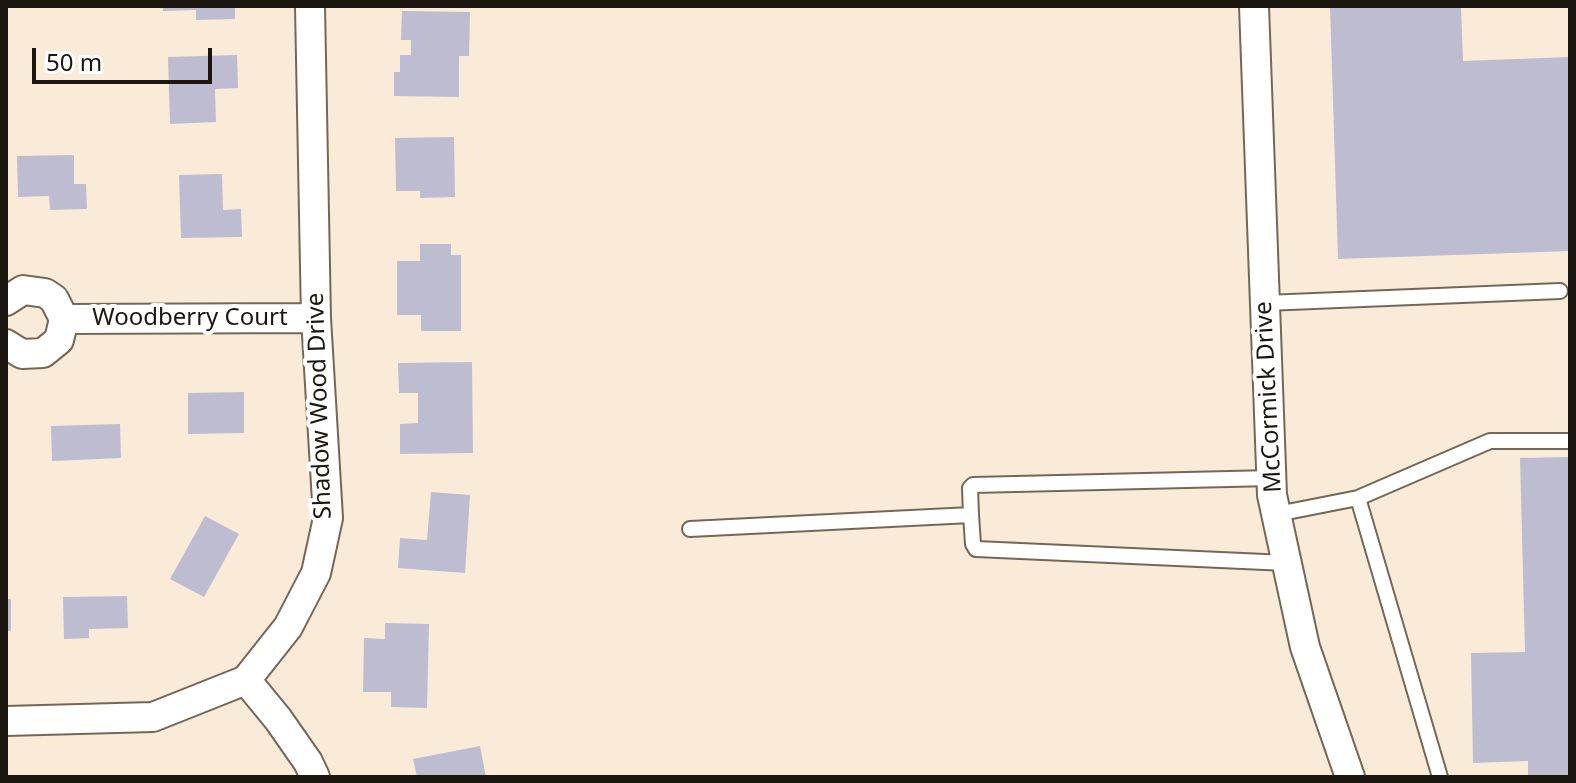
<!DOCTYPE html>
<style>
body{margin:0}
#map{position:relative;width:1576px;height:783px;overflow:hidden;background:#f9ebd8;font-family:"Noto Sans",sans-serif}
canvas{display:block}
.frame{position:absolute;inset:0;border:8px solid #1b1710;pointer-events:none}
.scale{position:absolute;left:32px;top:48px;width:180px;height:36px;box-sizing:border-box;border:4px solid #1b1710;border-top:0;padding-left:10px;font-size:24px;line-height:28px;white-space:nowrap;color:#1b1710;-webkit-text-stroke:6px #fff;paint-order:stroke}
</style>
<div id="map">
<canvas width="1576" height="783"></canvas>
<div class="frame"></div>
<div class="scale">50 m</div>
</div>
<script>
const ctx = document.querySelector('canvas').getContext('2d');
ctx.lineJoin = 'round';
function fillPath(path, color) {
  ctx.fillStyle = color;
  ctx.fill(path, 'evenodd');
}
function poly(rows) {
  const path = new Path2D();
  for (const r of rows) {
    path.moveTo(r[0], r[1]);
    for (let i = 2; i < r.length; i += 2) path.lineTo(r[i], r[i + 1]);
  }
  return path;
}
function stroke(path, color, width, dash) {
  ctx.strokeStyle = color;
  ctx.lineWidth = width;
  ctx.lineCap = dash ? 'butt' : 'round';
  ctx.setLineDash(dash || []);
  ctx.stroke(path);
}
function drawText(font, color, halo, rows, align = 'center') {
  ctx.font = font + ' "Noto Sans",sans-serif';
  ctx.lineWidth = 8;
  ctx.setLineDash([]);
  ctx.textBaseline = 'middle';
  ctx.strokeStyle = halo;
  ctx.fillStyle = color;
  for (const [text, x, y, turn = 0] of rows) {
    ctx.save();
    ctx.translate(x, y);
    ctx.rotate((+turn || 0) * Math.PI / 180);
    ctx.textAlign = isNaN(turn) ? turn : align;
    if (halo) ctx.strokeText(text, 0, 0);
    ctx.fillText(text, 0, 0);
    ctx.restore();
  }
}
fillPath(poly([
 [163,6,235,6,235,19,196,20,196,10,163,11],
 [1330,6,1461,6,1463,61,1570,57,1570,251,1338,259],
 [402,11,470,12,469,56,459,56,459,97,394,96,394,72,400,72,400,55,411,55,411,40,401,40],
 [237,55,238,88,215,89,216,122,170,124,168,57],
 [454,137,455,197,420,198,420,191,396,191,395,138],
 [74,155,74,184,86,184,87,209,50,210,49,196,18,197,17,156],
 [222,174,223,210,241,209,242,237,181,238,179,175],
 [420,244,451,244,451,255,461,255,461,331,421,331,421,315,397,315,397,261,420,261],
 [472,362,473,453,400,454,400,424,418,423,418,393,399,393,398,363],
 [244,392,244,433,188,434,188,393],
 [120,424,121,458,52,461,51,426],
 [1570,457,1570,777,1528,777,1528,761,1473,763,1471,653,1525,652,1520,458],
 [431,492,470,495,465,573,398,568,400,538,427,540],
 [205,516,239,534,204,597,170,579],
 [127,596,128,628,89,629,89,638,64,639,63,597],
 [6,599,11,599,11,631,6,631],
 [385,623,429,624,427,708,391,707,391,692,363,692,364,638,385,639],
 [480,746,486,777,417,777,413,759]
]), '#bebcd0');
const service = poly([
 [1265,303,1560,291],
 [1358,498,1440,777],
 [1277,514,1358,498,1490,441,1570,441],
 [971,515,973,544,976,549,1287,563],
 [690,529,971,515,970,488,973,485,1272,478]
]);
const minor = poly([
 [1254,6,1272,495,1305,647,1350,777],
 [6,301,23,290,45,293,54,299,64,319,59,340,43,353,22,354,6,344],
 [64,319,316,318],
 [246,680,278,719,308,762,315,777],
 [6,721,153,717,246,680,288,627,316,573,328,518,316,318,310,6]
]);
stroke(service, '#736857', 18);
stroke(minor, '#736857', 32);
stroke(service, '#fff', 14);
stroke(minor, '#fff', 28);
drawText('24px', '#1b1710', '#fff', [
 ["Woodberry Court",190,318],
 ["McCormick Drive",1269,397,-93],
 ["Shadow Wood Drive",320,406,-92]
]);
</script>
